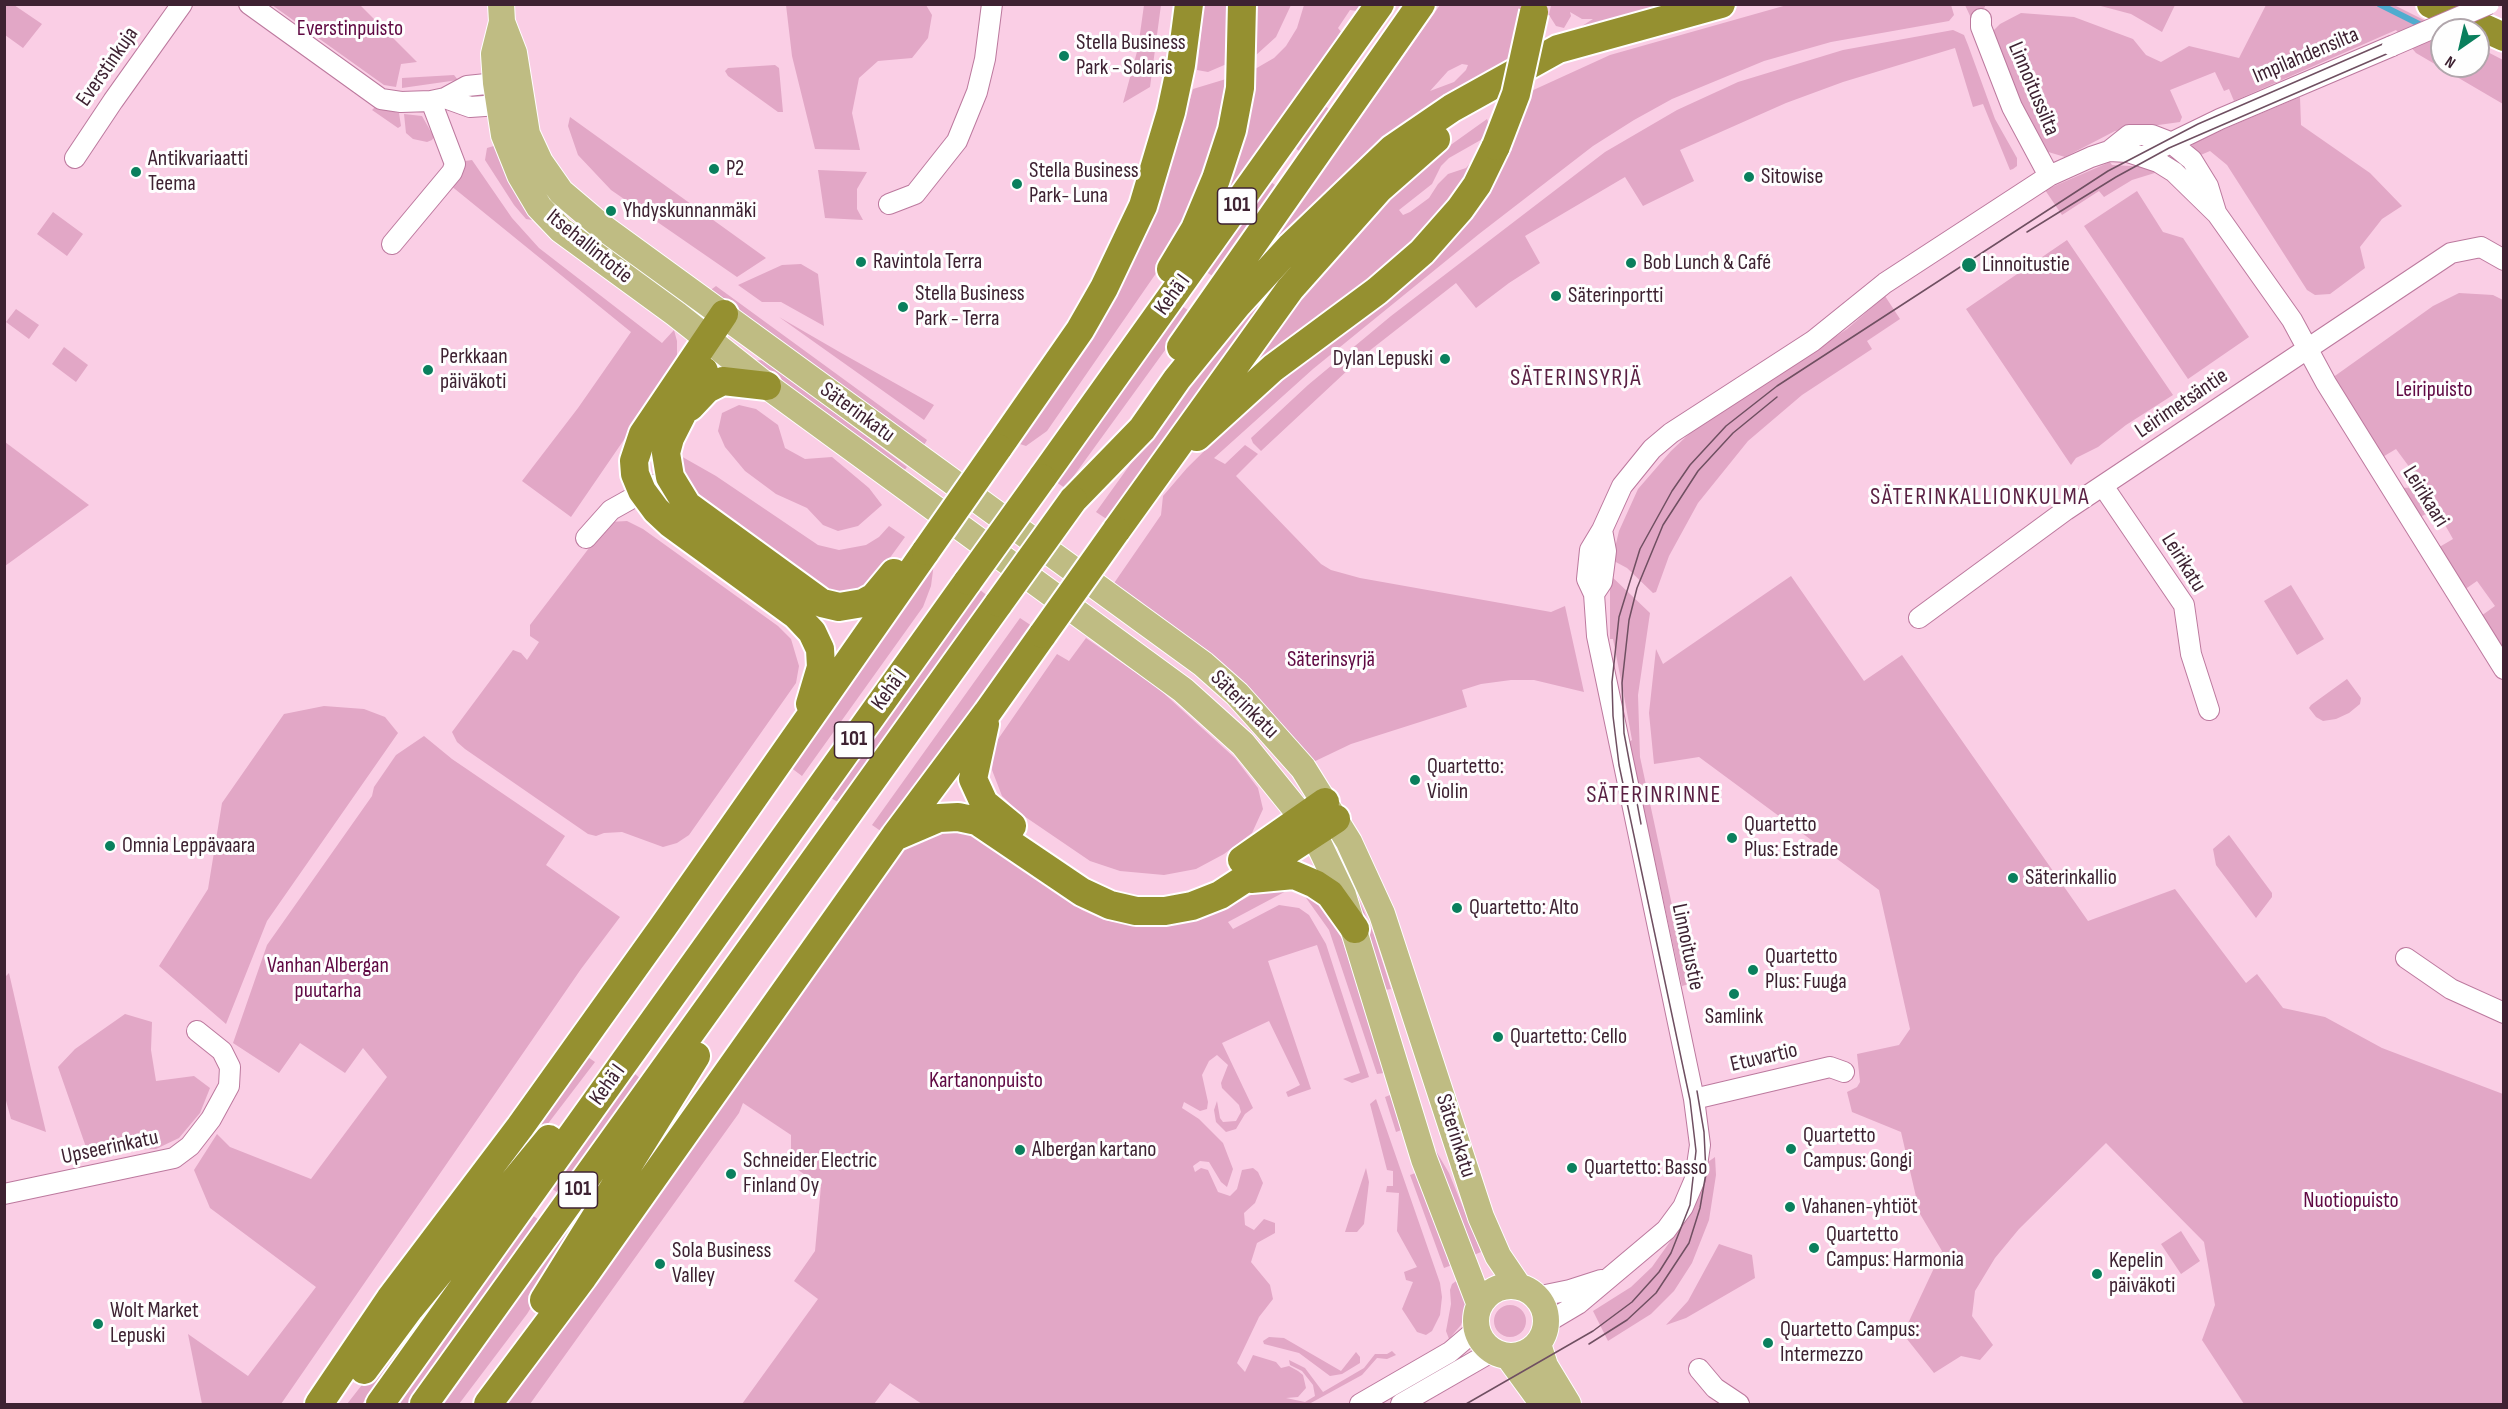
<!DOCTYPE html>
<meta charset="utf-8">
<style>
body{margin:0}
#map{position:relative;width:2508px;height:1409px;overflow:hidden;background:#facee5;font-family:"Sofia Sans Condensed",sans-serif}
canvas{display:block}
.frame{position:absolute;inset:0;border:6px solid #3e2232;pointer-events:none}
.north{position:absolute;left:2430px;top:18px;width:60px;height:60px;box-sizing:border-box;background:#fefefe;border:2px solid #b1a6ac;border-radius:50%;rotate:214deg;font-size:16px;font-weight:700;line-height:24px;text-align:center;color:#3e2232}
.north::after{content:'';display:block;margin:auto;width:21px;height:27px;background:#0a7f5d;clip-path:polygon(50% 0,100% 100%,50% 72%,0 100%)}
</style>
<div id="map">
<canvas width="2508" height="1409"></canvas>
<div class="frame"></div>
<div class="north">N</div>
</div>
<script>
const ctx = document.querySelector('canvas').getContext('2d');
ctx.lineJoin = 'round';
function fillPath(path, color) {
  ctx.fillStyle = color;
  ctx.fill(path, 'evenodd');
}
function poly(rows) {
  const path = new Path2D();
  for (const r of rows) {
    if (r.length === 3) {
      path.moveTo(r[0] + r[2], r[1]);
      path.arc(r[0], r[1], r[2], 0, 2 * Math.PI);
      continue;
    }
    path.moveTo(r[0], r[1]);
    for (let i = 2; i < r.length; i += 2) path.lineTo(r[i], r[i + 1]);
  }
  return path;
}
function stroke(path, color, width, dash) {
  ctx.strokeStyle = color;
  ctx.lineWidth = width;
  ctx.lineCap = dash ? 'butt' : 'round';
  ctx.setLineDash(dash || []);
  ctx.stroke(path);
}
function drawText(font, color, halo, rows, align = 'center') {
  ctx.font = font + ' "Sofia Sans Condensed",sans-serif';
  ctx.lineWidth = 6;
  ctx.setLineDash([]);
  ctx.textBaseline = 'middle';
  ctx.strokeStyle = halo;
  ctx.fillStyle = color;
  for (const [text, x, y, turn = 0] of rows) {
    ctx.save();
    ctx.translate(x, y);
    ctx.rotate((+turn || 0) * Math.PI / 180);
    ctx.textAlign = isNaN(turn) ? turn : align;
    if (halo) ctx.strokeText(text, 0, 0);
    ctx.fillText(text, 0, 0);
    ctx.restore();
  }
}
fillPath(poly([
 [5,4,14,5,42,24,23,48,5,35],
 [272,5,360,5,417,62,401,64,396,87,384,85],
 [786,5,926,5,932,15,928,38,912,58,878,61,859,78,852,113,860,150,815,149,792,56],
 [1144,5,1161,5,1150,87,1123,103,1138,48],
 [1204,5,1230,5,1229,63,1208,72,1197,70],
 [1254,5,1291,5,1276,37,1255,56],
 [1304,5,1362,5,1357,11,1350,10,1338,28,1343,34,1228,194,1223,192,1255,69,1274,58,1286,46,1297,28],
 [1440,5,1527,5,1510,65,1258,263],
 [1462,64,1468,65,1466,70,1454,82,1430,91,1448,71],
 [1551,5,1687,5,1542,51,1545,39,1582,26,1593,19,1582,19,1570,12,1571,16,1564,28,1556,26,1549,15],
 [1787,5,1951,5,1954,15,1949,21,1831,42,1764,61,1672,99,1634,120,1593,146,1479,234,1313,369,1214,458,1225,464,1245,445,1258,454,1236,476,1321,564,1331,570,1360,578,1551,612,1565,606,1584,692,1534,680,1511,680,1481,684,1462,690,1467,707,1351,744,1307,765,1110,589,1161,515,1163,496,1187,468,1261,395,1378,302,1529,92,1610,55],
 [1965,5,1985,5,1985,7,1971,18],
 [2097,5,2175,5,2162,32,2131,14],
 [2266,5,2394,5,2444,30,2442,66,2478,66,2478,47,2503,60,2503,104,2416,53,2396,30,2234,101,2229,89,2224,91,2215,72,2170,90,2182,117,2180,122,2115,131,2065,157,2035,148,1992,32,2000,24,2021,13,2074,17,2133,39,2146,55,2161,62,2189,46,2239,58],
 [1953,30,1964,35,1968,45,1995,119,2017,158,2017,166,2013,169,2010,170,1983,104,1973,107,1955,48,1843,82,1786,103,1680,150,1694,181,1643,206,1625,177,1525,236,1540,263,1509,283,1476,308,1456,283,1364,355,1261,451,1253,443,1251,438,1308,385,1391,316,1605,152,1677,110,1738,82,1843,50],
 [775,65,779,68,783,112,778,112,728,76,725,71,728,68],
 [454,75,458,80,402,88,402,78],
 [1226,79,1221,105,1225,108,1220,136,1168,256,1047,431,1026,446,1017,443,1149,224,1166,181,1193,89],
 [2300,97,2301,125,2370,173,2402,206,2382,219,2360,247,2365,268,2330,294,2315,295,2307,290,2227,165,2210,151,2196,157,2190,149,2194,142],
 [1325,106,1332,111,1303,154,1295,148],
 [375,107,399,113,401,126,398,128,372,110],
 [404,114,422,116,434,137,432,140,427,142,413,139,406,133],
 [570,117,766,258,737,277,611,190,578,155,568,126],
 [1487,119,1490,126,1486,137,1449,158,1441,166,1432,184,1399,210,1403,215,1410,212,1429,198,1438,184,1448,174,1466,168,1474,159,1481,156,1428,235,1226,391,1372,214,1424,164],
 [497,145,533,217,532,220,526,219,514,205,485,160,487,148],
 [472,160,512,218,539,248,662,343,674,330,677,341,677,355,669,374,571,517,522,481,578,408,631,332,450,185,463,170,465,161],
 [2110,162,2112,165,2148,167,2158,172,2132,180,2104,197,2099,191,2062,215,2045,190],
 [818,170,867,172,857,189,857,209,863,220,825,218],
 [1271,182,1279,188,1216,278,1206,272],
 [2137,191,2163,232,2183,238,2249,337,2188,379,2084,226],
 [53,212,83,234,67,256,37,234],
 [1318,235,1108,520,1096,512,1183,391,1251,307],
 [2067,240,2173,395,2126,425,2098,447,2076,458,2071,465,1966,309],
 [801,264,818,274,824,326,781,302,762,302,738,285,782,265],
 [716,286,927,440,921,450,708,292],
 [2459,293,2493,295,2503,300,2503,657,2481,616,2495,606,2477,581,2464,590,2436,549,2453,539,2436,509,2418,518,2400,488,2424,487,2396,449,2381,458,2332,378,2433,306],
 [1885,296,1900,319,1867,341,1872,349,1802,395,1748,441,1698,503,1669,556,1656,592,1653,593,1627,568,1612,560,1619,531,1638,489,1671,451,1690,433,1847,329],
 [1182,306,1192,313,1065,488,1056,482],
 [16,309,39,325,29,339,6,322],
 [779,317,843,354,934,405,924,420],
 [64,347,88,365,76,382,52,364],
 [764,360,907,467,900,476,747,361],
 [739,405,756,409,778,425,785,448,805,459,832,457,869,488,882,505,858,526,838,531,823,525,807,508,776,494,745,471,725,447,718,431,722,413],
 [5,442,89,505,5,566,4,442],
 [679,455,716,476,818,545,839,550,866,545,879,537,889,526,905,537,868,588,834,599,706,504,685,478],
 [627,521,643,529,778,626,791,639,799,666,796,683,689,835,677,843,663,847,622,832,604,833,596,836,588,834,465,749,457,742,452,732,513,650,521,653,527,660,539,642,530,636,530,625,609,522],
 [934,563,931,586,923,607,802,776,790,767],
 [1610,575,1650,613,1638,695,1640,757,1689,984,1682,986,1629,742,1632,740,1624,696,1613,639,1610,639],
 [1791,576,1864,681,1902,655,2088,921,2175,889,2246,983,2257,974,2283,1008,2325,1017,2382,1048,2503,1094,2503,1404,2244,1404,2202,1340,2215,1305,2204,1242,2106,1143,2019,1229,1995,1258,1975,1291,1972,1316,1993,1345,1980,1360,1961,1356,1934,1373,1903,1334,1942,1251,1920,1214,1901,1132,1852,1112,1847,1092,1857,1087,1860,1082,1857,1054,1899,1045,1910,1029,1879,890,1699,757,1654,764,1649,713,1656,649,1663,664],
 [2291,585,2324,639,2297,655,2264,601],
 [980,590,988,596,841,804,831,798],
 [1020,618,1032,626,885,834,872,825],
 [1086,638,1158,688,1235,758,1258,788,1263,809,1252,833,1224,854,1196,869,1164,875,1120,871,1090,861,1021,814,1002,796,992,770,994,745,1057,654,1069,661],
 [2347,679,2361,698,2360,704,2349,713,2336,719,2323,721,2316,717,2309,708,2311,705],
 [324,706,364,709,385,717,398,733,267,921,226,1024,159,966,208,889,222,803,284,714],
 [424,736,452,759,565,836,546,865,620,917,581,969,281,1404,202,1404,188,1334,248,1376,316,1287,210,1208,194,1170,217,1134,230,1147,311,1179,387,1077,363,1048,345,1073,300,1043,279,1073,233,1043,267,945,372,796,374,787,396,755],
 [950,832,969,834,1082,910,1104,920,1136,925,1185,922,1222,911,1262,889,1290,889,1228,922,1233,929,1279,905,1299,908,1309,915,1326,944,1369,1077,1352,1083,1343,1079,1360,1073,1317,945,1268,961,1311,1089,1288,1097,1286,1092,1300,1085,1269,1021,1222,1043,1253,1108,1245,1114,1236,1129,1226,1132,1216,1122,1214,1110,1217,1101,1220,1118,1223,1122,1236,1121,1241,1112,1239,1105,1222,1088,1221,1083,1228,1065,1217,1055,1209,1061,1202,1075,1208,1102,1207,1109,1200,1111,1184,1102,1182,1108,1199,1119,1223,1143,1233,1169,1227,1187,1221,1182,1209,1162,1200,1161,1193,1166,1195,1172,1201,1168,1208,1170,1218,1192,1230,1196,1237,1189,1242,1170,1253,1168,1258,1172,1263,1183,1255,1203,1244,1213,1245,1225,1254,1230,1264,1219,1275,1223,1275,1233,1257,1243,1251,1262,1270,1285,1273,1299,1259,1317,1237,1363,1245,1372,1253,1355,1276,1362,1281,1368,1289,1366,1298,1371,1303,1375,1306,1388,1298,1397,1286,1398,1305,1402,1315,1396,1313,1385,1302,1371,1290,1365,1289,1360,1305,1368,1323,1392,1364,1368,1375,1354,1387,1354,1392,1351,1396,1355,1387,1359,1377,1358,1362,1375,1309,1404,922,1404,890,1383,874,1404,742,1404,818,1299,794,1281,815,1251,821,1186,791,1165,791,1135,743,1103,739,1113,530,1404,497,1404,787,1014,897,857,907,846,935,833],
 [2229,835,2272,893,2272,897,2256,918,2216,865,2213,849],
 [1344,864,1374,935,1391,989,1385,990,1335,869],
 [1304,895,1315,900,1338,928,1386,1068,1384,1073,1377,1074,1329,930],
 [9,973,31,1069,46,1132,11,1119,5,1097,4,978],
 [125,1014,152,1022,151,1050,156,1081,194,1076,210,1088,200,1113,179,1138,156,1149,87,1150,58,1067,75,1049],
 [585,1055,595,1062,521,1159,478,1200],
 [634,1073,643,1081,561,1195,551,1188],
 [1390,1095,1404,1129,1396,1132,1385,1097],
 [1376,1099,1440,1283,1442,1297,1440,1315,1432,1331,1426,1335,1417,1332,1402,1309,1413,1282,1406,1280,1404,1272,1417,1267,1397,1231,1399,1193,1386,1192,1387,1186,1393,1186,1393,1171,1387,1170,1370,1104],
 [1436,1151,1449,1173,1481,1252,1467,1258,1432,1153],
 [1715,1157,1716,1175,1709,1220,1692,1263,1674,1291,1651,1314,1608,1341,1593,1311,1631,1287,1652,1267,1691,1212,1708,1162],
 [1366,1168,1369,1182,1364,1224,1357,1232,1345,1232],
 [1418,1172,1452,1265,1444,1268,1410,1175],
 [588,1201,593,1208,527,1314,459,1404,444,1404],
 [532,1215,542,1222,411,1404,396,1404],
 [2181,1231,2200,1261,2181,1274,2161,1244],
 [1719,1244,1752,1255,1755,1278,1686,1318,1666,1325,1688,1301],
 [1459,1279,1466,1296,1467,1308,1461,1325,1449,1339,1446,1331,1451,1304,1450,1290,1452,1284],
 [1510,1321,16],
 [419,1312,424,1317,362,1404,347,1404],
 [1269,1337,1284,1338,1341,1371,1356,1352,1360,1357,1360,1363,1342,1374,1330,1376,1299,1353,1264,1344,1263,1341]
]), '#e2a7c6');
stroke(poly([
 [2379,4,2425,27],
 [2478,53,2481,55]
]), '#50accf', 6);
const minor = poly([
 [249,4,381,99,401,102,431,101,445,98,467,86,496,83,508,88],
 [1981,19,1981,27,2012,107,2049,176],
 [445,98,470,107,499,105,511,98],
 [2109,151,2129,135,2152,135,2170,142,2192,160,2208,186,2216,212],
 [2144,156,2220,119,2392,46],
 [75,158,113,101,182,4],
 [889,204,915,194,957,141,977,92,985,59,992,4],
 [392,244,452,172,455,164,431,101],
 [2103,486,2184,605,2191,654,2209,710],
 [586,538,611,510,670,477],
 [1594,594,1602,582,1604,567,1606,551,1602,530],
 [1919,618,2066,510,2451,253,2481,247,2504,260],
 [2406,958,2451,989,2504,1013],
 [1694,1099,1830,1067,1844,1072],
 [4,1194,174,1158,190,1146,211,1119,229,1086,230,1067,222,1051,197,1031],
 [1536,1297,1570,1290,1601,1280],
 [1546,1323,1578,1304,1666,1230,1683,1207,1695,1179,1700,1145,1694,1099,1597,636,1594,594,1587,579,1590,550,1602,530,1622,486,1652,449,1671,433,1813,341,1885,283,2049,176,2091,157,2109,151,2128,152,2158,162,2174,172,2217,214,2292,320,2326,383,2504,669],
 [1699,1369,1715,1388,1739,1404],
 [1360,1404,1450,1352,1477,1329],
 [1401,1404,1493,1351]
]);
const major = poly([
 [501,4,502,22,514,53,527,134,540,162,561,192,601,226,1203,664,1237,694,1303,768,1349,842,1382,914,1481,1217,1498,1256,1519,1287],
 [502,22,494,54,496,83,504,135,520,175,539,207,561,230,676,314,767,386,1183,690,1243,744,1302,817,1314,834,1343,895,1424,1159,1480,1305],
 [1511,1321,35],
 [1538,1344,1545,1366,1568,1404],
 [1508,1356,1543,1404]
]);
const highway = poly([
 [2431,4,2504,37],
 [1171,269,1195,229,1216,179,1232,130,1240,88,1242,4],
 [724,314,643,434,634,461,635,474,642,491,656,510,671,524,796,615,812,632,820,649,821,667,810,704],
 [1181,347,1421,4],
 [704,371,670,438,666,453,670,477,687,505,822,603,839,607,863,603,874,597,894,573],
 [690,407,707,389,723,381,767,386],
 [1197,437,1273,368,1377,291,1422,252,1460,209,1477,185,1496,146],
 [998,448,1080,330,1104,288,1143,206,1171,112,1181,65,1189,4],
 [1042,478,1380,4],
 [1073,500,1142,429,1177,379,1238,304,1291,246,1392,149,1452,108,1558,49,1721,4],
 [1116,531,1290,289,1379,189,1436,139],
 [985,724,973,779,984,803,1012,826],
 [897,836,939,818,958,817,977,821,1082,892,1110,905,1136,911,1165,911,1192,906,1220,895,1336,819],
 [1242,860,1325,802],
 [1251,879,1294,875,1315,884,1330,894,1355,929],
 [544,1300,696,1056],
 [364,1370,410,1308,549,1139],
 [319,1404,390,1299,520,1127,663,927,926,551],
 [380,1404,968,581],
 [424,1404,999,603],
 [488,1404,583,1277,895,836,987,713,1043,634]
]);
stroke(minor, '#bc799e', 22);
stroke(major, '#fff', 28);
stroke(highway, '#fff', 32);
stroke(minor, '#fff', 20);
stroke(major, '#bfbc83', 26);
stroke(highway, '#959030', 28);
stroke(poly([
 [2442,30,2502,4],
 [2027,232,2116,177,2169,148,2442,30],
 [1641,824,1624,733,1622,683,1629,620,1637,588,1663,525,1698,471,1733,433,1777,397],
 [1589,1344,1627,1320,1656,1293,1689,1243,1700,1208,1706,1173,1704,1132,1697,1091],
 [1466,1404,1593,1331,1632,1302,1659,1272,1671,1253,1690,1205,1696,1151,1690,1100,1619,765,1613,716,1612,682,1619,617,1640,549,1672,491,1690,465,1726,426,1777,386,2108,171,2198,124,2475,4]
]), '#6f4f61', 1.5);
const minorBridge = poly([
 [2392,46,2489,4]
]);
const highwayBridge = poly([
 [1496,146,1516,94,1534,12],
 [926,551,998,448],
 [968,581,1042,478],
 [999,603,1073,500],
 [1043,634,1116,531]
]);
stroke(minorBridge, '#bc799e', 22, []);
stroke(highwayBridge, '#fff', 32, []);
stroke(minorBridge, '#fff', 20);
stroke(highwayBridge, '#959030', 28);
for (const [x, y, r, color] of [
 [1064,56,6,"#0a7f5d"],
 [714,169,6,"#0a7f5d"],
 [136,172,6,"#0a7f5d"],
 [1749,177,6,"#0a7f5d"],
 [1017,184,6,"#0a7f5d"],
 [611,211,6,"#0a7f5d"],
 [861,262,6,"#0a7f5d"],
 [1631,263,6,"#0a7f5d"],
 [1969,265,8,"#0a7f5d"],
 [1556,296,6,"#0a7f5d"],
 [903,307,6,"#0a7f5d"],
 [1445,359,6,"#0a7f5d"],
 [428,370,6,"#0a7f5d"],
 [1415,780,6,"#0a7f5d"],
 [1732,838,6,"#0a7f5d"],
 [110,846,6,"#0a7f5d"],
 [2013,878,6,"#0a7f5d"],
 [1457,908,6,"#0a7f5d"],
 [1753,970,6,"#0a7f5d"],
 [1734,994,6,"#0a7f5d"],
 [1498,1037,6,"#0a7f5d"],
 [1791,1149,6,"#0a7f5d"],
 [1020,1150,6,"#0a7f5d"],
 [1572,1168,6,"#0a7f5d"],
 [731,1174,6,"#0a7f5d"],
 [1790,1207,6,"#0a7f5d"],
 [1814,1248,6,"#0a7f5d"],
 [660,1264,6,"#0a7f5d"],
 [2097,1274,6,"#0a7f5d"],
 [98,1324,6,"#0a7f5d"],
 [1768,1343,6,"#0a7f5d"]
]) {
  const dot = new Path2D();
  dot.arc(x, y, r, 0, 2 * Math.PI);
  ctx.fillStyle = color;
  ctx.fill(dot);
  stroke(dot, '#fefefe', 2);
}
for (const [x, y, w] of [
 [1237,206,39],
 [854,740,39],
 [578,1190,39]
]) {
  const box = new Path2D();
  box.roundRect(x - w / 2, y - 18, w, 36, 4.5);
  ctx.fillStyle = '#fefefe';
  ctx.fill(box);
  stroke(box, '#3e2232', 1.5);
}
drawText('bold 21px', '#3e2232', null, [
 ["101",1237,206],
 ["101",854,740],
 ["101",578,1190]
]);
drawText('22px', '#600943', '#fefefe', [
 ["Everstinpuisto",350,29],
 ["Leiripuisto",2434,390],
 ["Säterinsyrjä",1331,660],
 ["Vanhan Albergan",328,966],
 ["puutarha",328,991],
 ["Kartanonpuisto",986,1081],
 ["Nuotiopuisto",2351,1201]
]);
drawText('22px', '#3e2232', '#fefefe', [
 ["Stella Business",1076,43],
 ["Park - Solaris",1076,68],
 ["Antikvariaatti",148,159],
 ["Teema",148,184],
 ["P2",726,169],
 ["Stella Business",1029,171],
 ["Park- Luna",1029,196],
 ["Sitowise",1761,177],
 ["Yhdyskunnanmäki",623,211],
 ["Ravintola Terra",873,262],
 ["Bob Lunch & Café",1643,263],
 ["Linnoitustie",1982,265],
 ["Stella Business",915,294],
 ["Park - Terra",915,319],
 ["Säterinportti",1568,296],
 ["Perkkaan",440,357],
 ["päiväkoti",440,382],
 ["Dylan Lepuski",1433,359,"right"],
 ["Quartetto:",1427,767],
 ["Violin",1427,792],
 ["Quartetto",1744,825],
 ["Plus: Estrade",1744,850],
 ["Omnia Leppävaara",122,846],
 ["Säterinkallio",2025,878],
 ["Quartetto: Alto",1469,908],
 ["Quartetto",1765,957],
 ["Plus: Fuuga",1765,982],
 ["Samlink",1734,1017,"center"],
 ["Quartetto: Cello",1510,1037],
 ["Quartetto",1803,1136],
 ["Campus: Gongi",1803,1161],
 ["Albergan kartano",1032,1150],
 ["Schneider Electric",743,1161],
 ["Finland Oy",743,1186],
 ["Quartetto: Basso",1584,1168],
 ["Vahanen-yhtiöt",1802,1207],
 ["Quartetto",1826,1235],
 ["Campus: Harmonia",1826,1260],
 ["Sola Business",672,1251],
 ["Valley",672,1276],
 ["Kepelin",2109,1261],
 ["päiväkoti",2109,1286],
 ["Wolt Market",110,1311],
 ["Lepuski",110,1336],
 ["Quartetto Campus:",1780,1330],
 ["Intermezzo",1780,1355]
], 'left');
drawText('22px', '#3e2232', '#fefefe', [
 ["Impilahdensilta",2306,56,-23],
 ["Everstinkuja",108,67,-55],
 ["Linnoitussilta",2033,89,67],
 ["Itsehallintotie",589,247,39],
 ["Kehä I",1173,295,-54],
 ["Leirimetsäntie",2182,404,-34],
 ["Säterinkatu",857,413,36],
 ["Leirikaari",2425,497,58],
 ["Leirikatu",2183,563,58],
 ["Kehä I",890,690,-54],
 ["Säterinkatu",1244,705,45],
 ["Linnoitustie",1687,947,78],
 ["Etuvartio",1764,1058,-13],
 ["Kehä I",608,1085,-54],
 ["Säterinkatu",1455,1136,72],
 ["Upseerinkatu",110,1148,-12]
]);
ctx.letterSpacing = '1.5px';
drawText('24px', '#591f42', '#fefefe', [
 ["SÄTERINSYRJÄ",1576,379],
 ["SÄTERINKALLIONKULMA",1980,498],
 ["SÄTERINRINNE",1654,796]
]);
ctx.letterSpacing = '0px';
</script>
